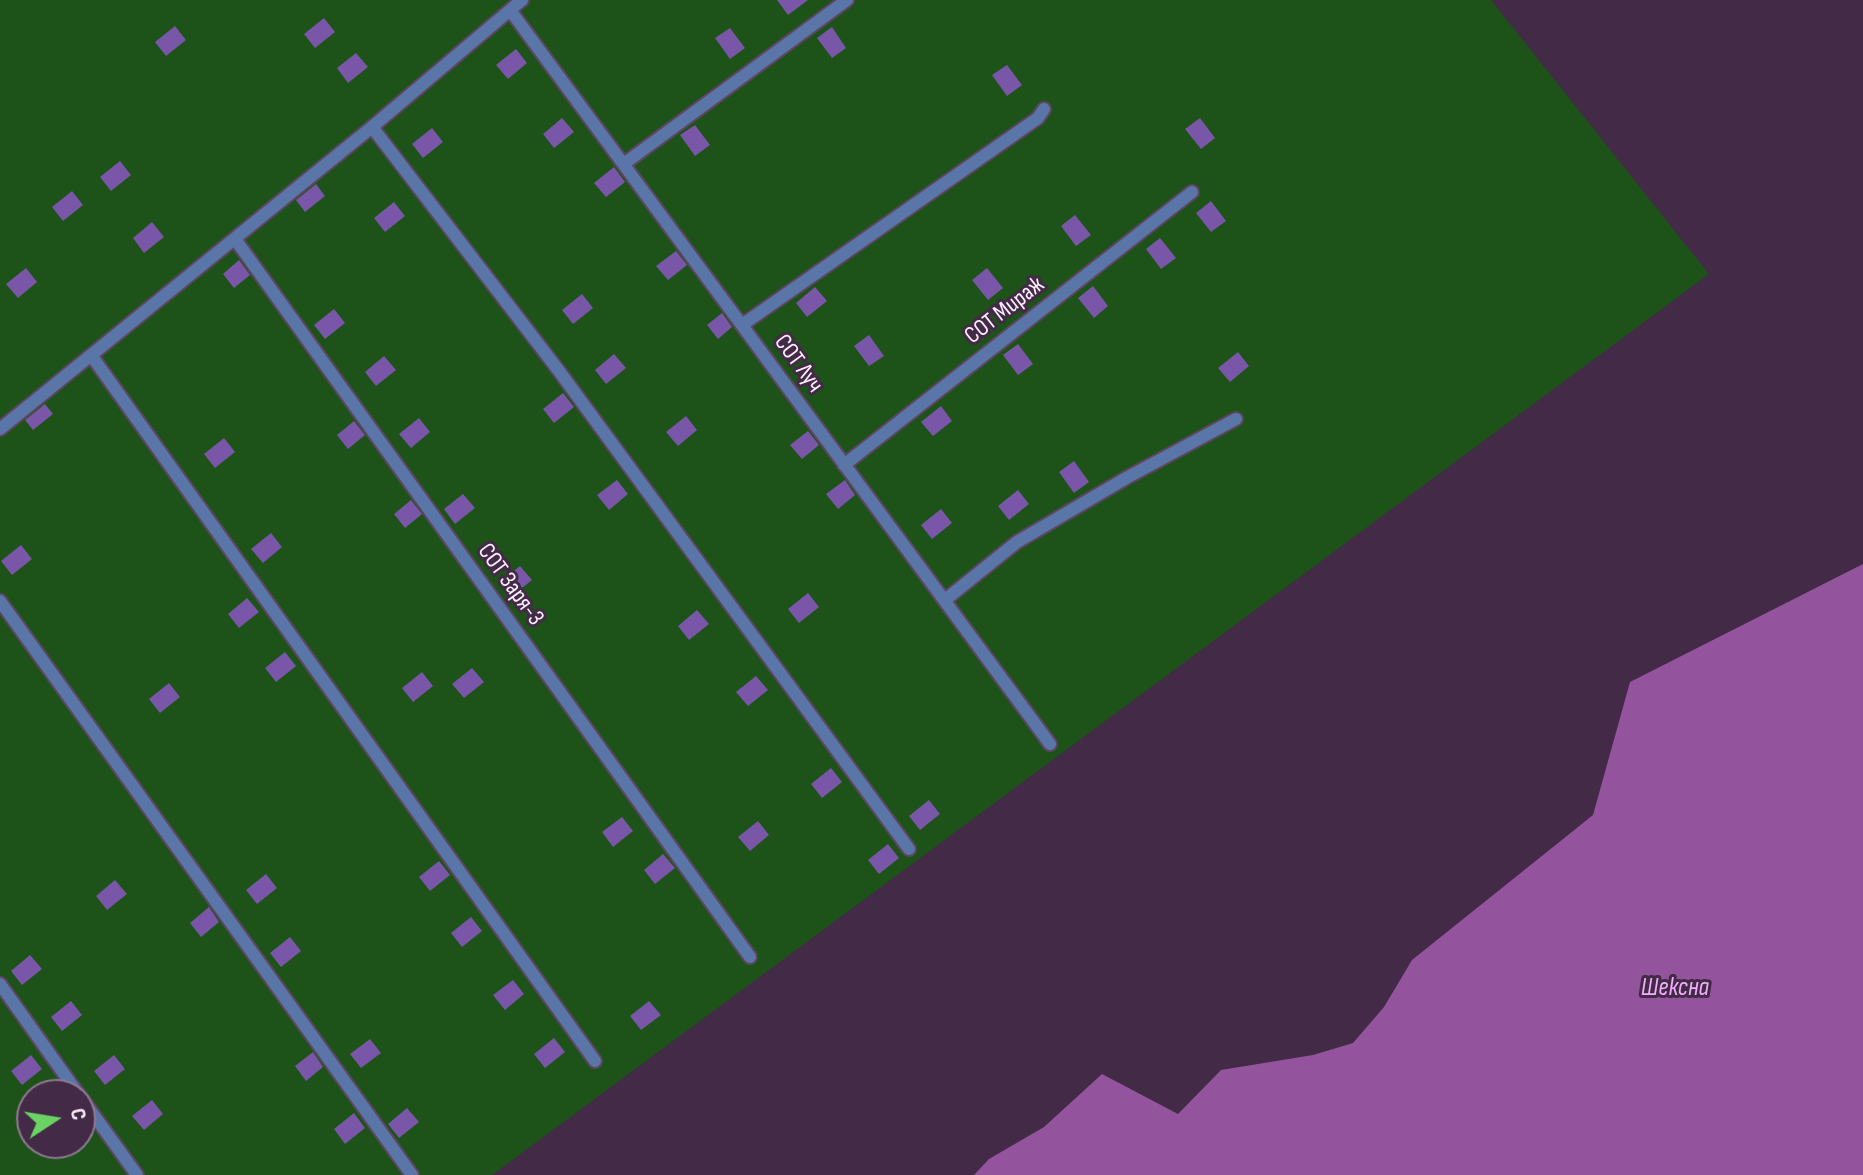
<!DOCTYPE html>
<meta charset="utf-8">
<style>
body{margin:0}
#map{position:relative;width:1863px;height:1175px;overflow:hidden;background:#432a47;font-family:"Sofia Sans Condensed",sans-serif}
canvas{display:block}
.north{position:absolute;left:16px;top:1079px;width:80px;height:80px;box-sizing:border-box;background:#432a47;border:2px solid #8d7990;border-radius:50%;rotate:78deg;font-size:22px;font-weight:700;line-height:32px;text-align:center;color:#fdf0fe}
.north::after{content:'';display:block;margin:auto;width:28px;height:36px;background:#6bd363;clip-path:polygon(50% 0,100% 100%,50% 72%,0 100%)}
</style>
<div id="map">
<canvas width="1863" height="1175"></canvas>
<div class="north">С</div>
</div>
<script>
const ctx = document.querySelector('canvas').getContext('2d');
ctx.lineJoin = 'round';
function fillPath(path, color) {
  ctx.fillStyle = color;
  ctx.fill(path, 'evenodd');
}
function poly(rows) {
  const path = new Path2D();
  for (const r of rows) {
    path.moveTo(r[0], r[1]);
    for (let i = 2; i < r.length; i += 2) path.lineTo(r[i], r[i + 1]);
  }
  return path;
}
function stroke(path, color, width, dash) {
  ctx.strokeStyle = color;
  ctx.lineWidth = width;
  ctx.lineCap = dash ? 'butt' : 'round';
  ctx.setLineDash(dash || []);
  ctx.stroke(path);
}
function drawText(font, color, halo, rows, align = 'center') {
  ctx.font = font + ' "Sofia Sans Condensed",sans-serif';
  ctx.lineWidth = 6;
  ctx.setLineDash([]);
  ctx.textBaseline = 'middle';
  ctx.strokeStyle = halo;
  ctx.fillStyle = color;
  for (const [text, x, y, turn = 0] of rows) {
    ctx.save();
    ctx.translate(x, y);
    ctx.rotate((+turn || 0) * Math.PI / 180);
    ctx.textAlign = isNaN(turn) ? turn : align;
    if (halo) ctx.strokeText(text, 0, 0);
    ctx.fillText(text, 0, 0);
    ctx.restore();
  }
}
fillPath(poly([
 [0,0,1491,0,1709,274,492,1175,0,1175],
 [32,1095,80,1095,80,1143,32,1143]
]), '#1d5219');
fillPath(poly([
 [1863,564,1863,1175,974,1175,989,1159,1044,1127,1102,1074,1178,1114,1221,1070,1313,1055,1353,1043,1384,1007,1412,960,1593,815,1630,682]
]), '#93539d');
fillPath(poly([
 [777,0,808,0,788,15],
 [324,18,335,32,315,48,304,34],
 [175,26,186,40,166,56,155,42],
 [832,27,846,48,832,58,817,38],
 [730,28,745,48,730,59,715,38],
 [516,49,527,63,508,79,496,65],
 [356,53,368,67,348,83,337,68],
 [1007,65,1022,85,1007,96,992,75],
 [562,118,574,132,554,148,543,134],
 [1200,118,1215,138,1201,149,1185,129],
 [695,125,710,145,695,156,680,135],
 [432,128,443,142,423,158,412,144],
 [120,161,131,175,111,191,100,177],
 [614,167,625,182,606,197,594,183],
 [316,184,325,196,305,212,296,200],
 [72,191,83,205,63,221,52,207],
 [1211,201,1226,221,1211,232,1196,213],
 [394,202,405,216,385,232,374,218],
 [1075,215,1091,235,1076,246,1061,226],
 [152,222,164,237,144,253,133,238],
 [1160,238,1176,258,1161,269,1146,249],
 [676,251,687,265,668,280,656,266],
 [239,260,250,275,234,288,223,274],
 [26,268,37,282,18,298,6,284],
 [987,268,1003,288,988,300,972,280],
 [1093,286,1108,306,1094,318,1078,298],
 [815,287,827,301,807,317,796,303],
 [582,294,593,308,573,324,562,310],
 [334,309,345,323,325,339,314,325],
 [722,313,732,327,718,339,707,325],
 [869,335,884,356,869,366,854,346],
 [1018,344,1033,364,1018,375,1003,355],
 [1238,352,1249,366,1230,382,1218,368],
 [614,354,626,368,606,384,595,370],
 [384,356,396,370,376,386,365,372],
 [563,393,574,407,554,423,543,409],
 [45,404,53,414,33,430,25,420],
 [941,406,952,421,933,436,921,422],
 [686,416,697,430,678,446,666,432],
 [419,418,430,432,411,448,399,434],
 [354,421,365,435,348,449,337,435],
 [808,431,819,445,802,459,790,445],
 [224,438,235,452,215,468,204,454],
 [1074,461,1089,482,1074,493,1059,472],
 [617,480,628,494,609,510,597,495],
 [845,480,855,495,838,509,826,494],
 [1018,490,1029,504,1009,520,998,506],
 [463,494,475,508,455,524,444,509],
 [411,500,422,514,405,528,394,514],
 [941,509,952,523,932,539,921,525],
 [271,533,282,547,263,563,251,549],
 [21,545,32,559,12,575,1,561],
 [520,566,532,580,512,596,501,582],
 [808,593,819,607,799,623,788,609],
 [247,598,259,612,239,628,228,614],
 [697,610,709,624,689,640,678,626],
 [285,652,296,666,276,682,265,668],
 [472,668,484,682,464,698,452,684],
 [422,672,433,686,413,702,402,688],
 [756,676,768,690,748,706,736,692],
 [169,683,180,697,160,713,149,699],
 [831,768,842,782,822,798,811,784],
 [929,800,940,814,920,830,909,816],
 [622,817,633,831,613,847,602,832],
 [758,821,769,835,750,851,738,837],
 [888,844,899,858,879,874,868,860],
 [663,854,675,868,655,884,644,870],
 [439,861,450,875,430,891,419,877],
 [266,874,277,888,257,904,246,890],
 [115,880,127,894,107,910,96,896],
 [209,907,219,922,201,937,190,923],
 [471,917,482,931,462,947,451,933],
 [290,937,301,951,281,967,270,953],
 [30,955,42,969,22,985,11,971],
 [513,980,524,994,505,1010,493,995],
 [71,1001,82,1015,62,1031,51,1017],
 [649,1001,661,1015,641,1030,630,1016],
 [554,1038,565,1052,545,1068,534,1054],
 [370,1039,381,1053,361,1068,350,1054],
 [313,1052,323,1067,306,1081,295,1066],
 [31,1055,42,1069,22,1085,11,1071],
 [114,1055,125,1069,105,1085,94,1071],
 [152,1100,163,1114,144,1130,132,1116],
 [407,1108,419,1122,399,1138,388,1124],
 [354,1113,365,1128,345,1144,334,1129]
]), '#7a56a9');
const street = poly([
 [510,10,1050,744],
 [372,127,559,371,909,849],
 [625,163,847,0],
 [235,239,750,957],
 [742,325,1038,118,1044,109],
 [91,355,595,1061],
 [0,429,372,127,522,0],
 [844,465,1192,192],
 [945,600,1017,542,1128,477,1236,419],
 [0,601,412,1175],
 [0,984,79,1095],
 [80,1096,137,1175]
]);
stroke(street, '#5d4661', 16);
stroke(street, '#5a76a9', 12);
drawText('24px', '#fdf0fe', '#432a47', [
 ["СОТ Мираж",1005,311,-38],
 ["СОТ Луч",798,364,54],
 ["СОТ Заря-3",510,585,54]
]);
drawText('italic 26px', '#f1adfb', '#432a47', [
 ["Шексна",1675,988]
]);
</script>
